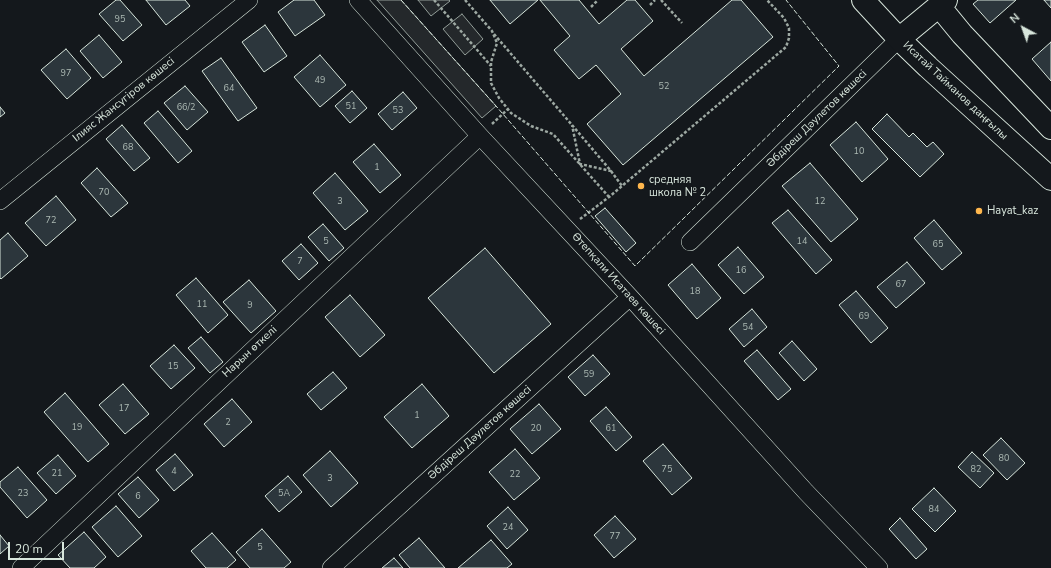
<!DOCTYPE html>
<meta charset="utf-8">
<style>
body{margin:0}
#map{position:relative;width:1051px;height:568px;overflow:hidden;background:#14181c;font-family:"Nunito Sans",sans-serif}
canvas{display:block}
.north{position:absolute;left:1003px;top:8px;width:40px;height:40px;-webkit-text-stroke:3px #14181c;paint-order:stroke;rotate:319deg;font-size:11px;font-weight:700;line-height:16px;text-align:center;color:#d8e6dc}
.north::after{content:'';display:block;margin:auto;width:14px;height:18px;background:#d8e6dc;clip-path:polygon(50% 0,100% 100%,50% 72%,0 100%)}
.scale{position:absolute;left:8px;top:542px;width:56px;height:18px;box-sizing:border-box;border:2px solid #d8e6dc;border-top:0;padding-left:5px;font-size:12px;line-height:14px;white-space:nowrap;color:#d8e6dc;-webkit-text-stroke:3px #14181c;paint-order:stroke}
</style>
<div id="map">
<canvas width="1051" height="568"></canvas>
<div class="north">N</div>
<div class="scale">20 m</div>
</div>
<script>
const ctx = document.querySelector('canvas').getContext('2d');
ctx.lineJoin = 'round';
function fillPath(path, color) {
  ctx.fillStyle = color;
  ctx.fill(path, 'evenodd');
}
function poly(rows) {
  const path = new Path2D();
  for (const r of rows) {
    path.moveTo(r[0], r[1]);
    for (let i = 2; i < r.length; i += 2) path.lineTo(r[i], r[i + 1]);
  }
  return path;
}
function stroke(path, color, width, dash) {
  ctx.strokeStyle = color;
  ctx.lineWidth = width;
  ctx.lineCap = dash ? 'butt' : 'round';
  ctx.setLineDash(dash || []);
  ctx.stroke(path);
}
function drawText(font, color, halo, rows, align = 'center') {
  ctx.font = font + ' "Nunito Sans",sans-serif';
  ctx.lineWidth = 3;
  ctx.setLineDash([]);
  ctx.textBaseline = 'middle';
  ctx.strokeStyle = halo;
  ctx.fillStyle = color;
  for (const [text, x, y, turn = 0] of rows) {
    ctx.save();
    ctx.translate(x, y);
    ctx.rotate((+turn || 0) * Math.PI / 180);
    ctx.textAlign = isNaN(turn) ? turn : align;
    if (halo) ctx.strokeText(text, 0, 0);
    ctx.fillText(text, 0, 0);
    ctx.restore();
  }
}
const parking = poly([
 [377,0,401,0,496,106,482,118,377,0],
 [418,0,449,0,450,1,431,16,418,0],
 [462,14,483,39,465,55,443,29,462,14]
]);
fillPath(parking, '#24282b');
stroke(parking, '#939e99', 1);
const building = poly([
 [116,0,120,0,142,25,123,41,99,14,116,0],
 [146,0,185,0,190,6,166,25,146,0],
 [294,0,314,0,325,15,295,36,278,12,294,0],
 [490,0,538,0,510,24,490,0],
 [540,0,579,0,599,24,627,0,635,0,653,21,621,49,644,76,732,0,741,0,773,37,623,165,587,124,621,94,596,65,579,79,554,50,570,36,540,0],
 [978,0,1016,0,990,23,973,4,978,0],
 [1044,0,1051,0,1051,8,1044,0],
 [265,25,287,56,264,72,242,42,265,25],
 [99,35,122,62,103,78,80,51,99,35],
 [1051,42,1051,81,1032,59,1051,42],
 [66,49,91,78,67,99,41,70,66,49],
 [320,55,346,85,320,107,294,77,320,55],
 [221,58,257,108,238,121,202,71,221,58],
 [185,86,208,112,187,130,164,103,185,86],
 [352,91,367,108,350,123,335,106,352,91],
 [403,92,417,108,392,130,378,114,403,92],
 [0,107,5,113,0,117,0,107],
 [158,111,192,151,178,163,144,123,158,111],
 [887,114,909,137,913,133,927,147,933,142,944,154,920,177,872,129,887,114],
 [856,122,888,159,862,182,830,145,856,122],
 [122,125,150,158,134,171,106,139,122,125],
 [374,144,401,175,380,193,353,162,374,144],
 [810,163,858,219,831,242,782,186,810,163],
 [97,168,128,203,111,217,81,183,97,168],
 [335,173,368,211,345,230,313,193,335,173],
 [56,196,76,220,46,246,25,223,56,196],
 [605,208,636,243,626,252,595,216,605,208],
 [788,210,832,260,816,274,772,223,788,210],
 [934,220,962,253,942,270,914,238,934,220],
 [323,224,344,248,329,261,308,237,323,224],
 [8,233,28,256,1,279,0,278,0,240,8,233],
 [301,244,318,263,299,280,282,261,301,244],
 [738,247,764,277,744,294,718,265,738,247],
 [485,248,551,324,494,373,428,298,485,248],
 [907,262,925,283,896,308,877,287,907,262],
 [692,264,721,298,697,319,668,285,692,264],
 [196,278,228,315,208,333,176,295,196,278],
 [249,280,276,311,251,333,223,302,249,280],
 [856,291,888,328,871,343,839,305,856,291],
 [350,295,385,335,360,357,325,317,350,295],
 [752,309,767,327,744,347,729,329,752,309],
 [201,337,223,362,210,373,188,348,201,337],
 [792,341,817,369,804,381,779,353,792,341],
 [174,345,195,368,171,389,150,366,174,345],
 [757,350,791,389,778,400,744,361,757,350],
 [593,355,610,374,585,396,568,377,593,355],
 [333,372,347,388,321,410,307,394,333,372],
 [123,384,149,414,125,434,99,405,123,384],
 [422,384,449,416,412,448,384,417,422,384],
 [65,393,109,444,88,462,44,412,65,393],
 [232,399,252,422,224,447,204,424,232,399],
 [539,404,561,429,532,454,510,429,539,404],
 [606,407,632,437,616,451,590,421,606,407],
 [1001,438,1025,463,1007,480,983,455,1001,438],
 [663,444,692,478,672,495,643,461,663,444],
 [515,449,540,478,514,500,489,472,515,449],
 [330,451,358,483,331,507,303,475,330,451],
 [972,452,994,473,980,488,958,467,972,452],
 [175,454,193,475,174,491,156,470,175,454],
 [58,455,76,476,56,494,37,473,58,455],
 [18,467,47,500,27,518,0,487,0,482,18,467],
 [288,476,302,492,279,512,265,496,288,476],
 [138,477,159,500,139,518,118,494,138,477],
 [934,488,956,511,935,532,912,509,934,488],
 [116,506,142,536,118,557,92,527,116,506],
 [508,507,528,530,507,549,487,526,508,507],
 [615,516,636,539,614,558,594,535,615,516],
 [900,518,927,549,916,559,889,529,900,518],
 [262,529,291,562,284,568,250,568,236,552,262,529],
 [84,532,106,557,94,568,70,568,58,555,84,532],
 [212,533,236,560,227,568,206,568,191,551,212,533],
 [0,535,9,546,0,554,0,535],
 [419,538,445,568,410,568,399,555,419,538],
 [491,540,512,564,507,568,458,568,491,540],
 [394,558,403,568,382,568,394,558]
]);
fillPath(building, '#2c363c');
stroke(building, '#d8e6dc', 1);
const street = poly([
 [358,0,480,136,630,297,806,492,879,568],
 [0,201,249,0],
 [690,242,899,39],
 [21,568,480,136],
 [331,568,630,297]
]);
const primary = poly([
 [863,0,899,39,928,67,1051,179],
 [939,6,962,34,1051,128],
 [899,39,946,0]
]);
stroke(street, '#d8e6dc', 18);
stroke(primary, '#d8e6dc', 24);
stroke(poly([
 [434,0,491,66],
 [465,0,492,31,497,43,491,62,491,83,499,98,511,113,531,126,553,134,609,197],
 [661,0,682,23],
 [650,5,655,0],
 [591,7,598,0],
 [494,34,572,125],
 [492,124,508,109],
 [572,125,611,171,580,164,572,125],
 [611,171,622,186],
 [580,219,609,197,786,47,789,38,789,28,784,18,767,0]
]), '#9da8a2', 2.5, [3, 2]);
stroke(street, '#14181c', 17);
stroke(primary, '#14181c', 22);
stroke(poly([
 [401,0,496,106,635,266,839,66,786,0]
]), '#d8e6dc', 1, [5, 2]);
for (const [x, y, r, color] of [
 [641,186,4,"#ffb74d"],
 [979,211,4,"#ffb74d"]
]) {
  const dot = new Path2D();
  dot.arc(x, y, r, 0, 2 * Math.PI);
  ctx.fillStyle = color;
  ctx.fill(dot);
  stroke(dot, '#14181c', 1.5);
}
drawText('9px', '#adbab4', null, [
 ["95",120,20],
 ["97",66,74],
 ["49",320,81],
 ["52",664,87],
 ["64",229,89],
 ["51",351,107],
 ["66/2",186,108],
 ["53",398,111],
 ["68",128,148],
 ["10",859,152],
 ["1",377,168],
 ["70",104,193],
 ["3",340,202],
 ["12",820,202],
 ["72",51,221],
 ["5",326,242],
 ["14",802,242],
 ["65",938,245],
 ["7",300,262],
 ["16",741,271],
 ["67",901,285],
 ["18",695,292],
 ["11",202,305],
 ["9",250,306],
 ["69",864,317],
 ["54",748,328],
 ["15",173,367],
 ["59",589,375],
 ["17",124,409],
 ["1",417,416],
 ["2",228,423],
 ["19",77,428],
 ["20",536,429],
 ["61",611,429],
 ["80",1004,459],
 ["75",667,470],
 ["82",976,470],
 ["4",174,472],
 ["21",57,474],
 ["22",515,475],
 ["3",330,479],
 ["23",23,494],
 ["5А",284,494],
 ["6",138,497],
 ["84",934,510],
 ["24",508,528],
 ["77",615,537],
 ["5",260,548]
]);
drawText('11px', '#d8e6dc', '#14181c', [
 ["Исатай Тайманов даңғылы",955,91,43],
 ["Ілияс Жансүгіров көшесі",124,100,-39],
 ["Әбдіреш Дәулетов көшесі",817,119,-44],
 ["Өтепқали Исатаев көшесі",618,284,48],
 ["Нарын өткелі",250,352,-43],
 ["Әбдіреш Дәулетов көшесі",480,433,-42]
]);
drawText('11px', '#d8e6dc', '#14181c', [
 ["cредняя",649,180],
 ["школа № 2",649,193],
 ["Hayat_kaz",987,211]
], 'left');
</script>
